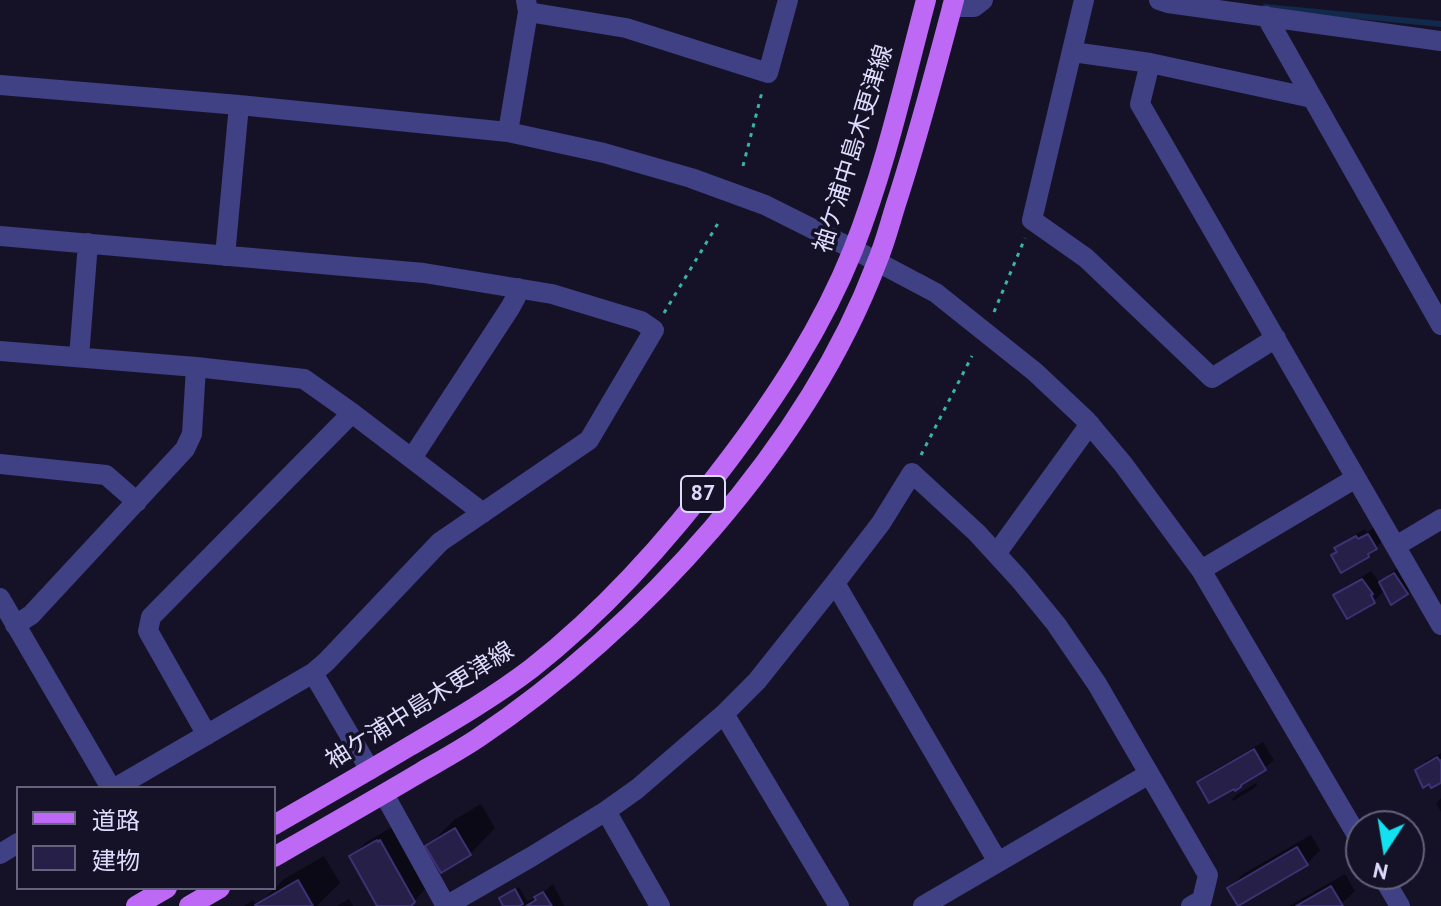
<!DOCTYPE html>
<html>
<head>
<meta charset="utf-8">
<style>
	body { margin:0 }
	#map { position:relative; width:1441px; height:906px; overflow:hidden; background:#151228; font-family:"PT Sans","Noto Sans JP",sans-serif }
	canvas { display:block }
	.legend { position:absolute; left:16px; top:786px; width:260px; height:104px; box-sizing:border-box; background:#151228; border:2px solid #65627d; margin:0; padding:10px 14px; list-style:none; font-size:24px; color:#dedbfd }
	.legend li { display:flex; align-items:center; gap:16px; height:40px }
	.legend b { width:40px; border:2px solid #65627d }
	.north { position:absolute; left:1345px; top:810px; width:80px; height:80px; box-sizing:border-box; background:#151228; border:2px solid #65627d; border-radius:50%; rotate:192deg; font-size:22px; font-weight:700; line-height:32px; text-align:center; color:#dedbfd }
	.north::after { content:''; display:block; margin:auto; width:28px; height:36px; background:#12e1f2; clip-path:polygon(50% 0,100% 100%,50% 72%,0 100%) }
</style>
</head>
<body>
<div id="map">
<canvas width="1441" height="906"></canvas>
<ul class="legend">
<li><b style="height:10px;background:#be69f6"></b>道路</li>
<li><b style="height:22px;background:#261f48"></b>建物</li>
</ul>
<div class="north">N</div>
</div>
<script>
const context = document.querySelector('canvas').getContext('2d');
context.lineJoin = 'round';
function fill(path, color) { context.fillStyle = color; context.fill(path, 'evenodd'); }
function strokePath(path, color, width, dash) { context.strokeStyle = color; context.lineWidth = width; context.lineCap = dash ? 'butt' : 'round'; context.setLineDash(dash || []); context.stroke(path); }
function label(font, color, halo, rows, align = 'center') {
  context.font = font + ' "PT Sans","Noto Sans JP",sans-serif'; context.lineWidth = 7; context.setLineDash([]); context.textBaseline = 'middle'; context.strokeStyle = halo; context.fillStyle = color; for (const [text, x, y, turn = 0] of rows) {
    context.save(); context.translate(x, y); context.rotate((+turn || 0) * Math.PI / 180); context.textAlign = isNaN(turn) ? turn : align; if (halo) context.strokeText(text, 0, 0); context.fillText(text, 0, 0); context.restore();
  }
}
const shadow = new Path2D(`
	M1377,526L1384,539L1368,556L1338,551L1337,549L1346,540L1365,529L1367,532Z
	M1403,565L1416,584L1407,593L1385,590L1374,601L1336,595L1345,587L1371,571L1380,583L1390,573Z
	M1263,742L1274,760L1265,768L1199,783L1208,774Z
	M1441,753V780L1418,770L1426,761Z
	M1256,783L1257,785L1253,789L1233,801L1232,799L1236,795Z
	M1441,798V812L1436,803Z
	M481,804L495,828L470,854L428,846L454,820Z
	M392,827L427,887L414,901L405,906H380L351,857L365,843Z
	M1311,835L1320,850L1307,864L1229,888L1243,874Z
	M324,856L340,883L317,906H257L284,879Z
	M1345,874L1355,891L1339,906H1289Z
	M553,884L564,906H505V895L519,887L527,901L537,897Z
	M349,899L353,906H337Z
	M253,900L257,906H244Z`);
const stream = new Path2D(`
	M1265,7L1441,24`);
const building = new Path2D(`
	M1368,534L1377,549L1368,554L1369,557L1341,573L1331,555L1337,552L1334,548L1356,536L1358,539Z
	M1394,573L1408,594L1391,605L1379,582Z
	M1362,579L1373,594L1371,595L1375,603L1347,619L1333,595Z
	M1254,749L1266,770L1241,785V787L1235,791L1234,789L1209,803L1197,782Z
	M1437,757L1440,761L1441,760V783L1431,788L1429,784L1423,788L1415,770Z
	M455,828L471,855L441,873L425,846Z
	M377,840L378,842L380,840L415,902L411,906H377L349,856Z
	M1297,847L1308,865L1238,906L1227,888Z
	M298,880L313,906H256L255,905Z
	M1331,886L1343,906H1296Z
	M515,889L523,904L519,906H503L499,898Z
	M543,892L552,906H526L536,900L534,897Z`);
const path = new Path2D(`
	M743,166L762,92
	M994,312L1025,238
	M664,313L720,220
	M921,455L972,356`);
const minor = new Path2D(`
	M1084,0L1032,220L1086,258L1212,378L1276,338
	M1159,0L1168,3L1441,41
	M952,7H974L983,0
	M528,12L626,28L768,73L788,0
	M1266,16L1441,325
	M1073,52L1150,63L1312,98
	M1150,63L1140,104L1441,625
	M0,85L239,105L508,132L604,153L691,178L765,205L853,249L936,293L1035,372L1086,420L1123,464L1201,570L1361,842
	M508,132L528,12L526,0
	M0,236L424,273L552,294L641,321L654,330L589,440L440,542L326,662L313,673L115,788
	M225,256L239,105
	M0,351L196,367L304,379L352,413L483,513
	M79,357L88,243
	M412,458L510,308L516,297L518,288
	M0,464L106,475L137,502
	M1396,546L1441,519
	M996,554L1090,424
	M1201,570L1356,478
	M835,583L998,862
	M0,598L111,788
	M15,625L31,615L185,449L192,434L196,367
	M313,673L370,770
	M724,714L839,906
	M207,735L148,631L151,617L352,413
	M384,794L446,906L531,857L606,811L637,789L724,714L757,681L835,583L881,523L912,473L977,533L1020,580L1056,624L1097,684L1208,875L1202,900L1191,906
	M606,811L660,906
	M0,854L18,843
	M1381,874L1400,906
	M923,906L1149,774`);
const major = new Path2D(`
	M274,825C319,799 365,773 410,746C451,722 494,697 532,668C607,609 670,538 727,462C777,396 822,327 853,250C885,169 904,83 926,0
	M274,857C323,829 372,801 421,772C440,761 460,750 478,738C641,629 807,447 877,262C885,243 890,223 896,204C918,137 936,68 954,0
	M136,906L167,888
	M189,906L220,888`);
const shields = [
	[703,494,44]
];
const shieldNames = [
	["87",703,494]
];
const streetNames = [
	["袖ケ浦中島木更津線",854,149,-73],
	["袖ケ浦中島木更津線",420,706,-32]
];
fill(shadow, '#0007');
strokePath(stream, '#12294c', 6);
fill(building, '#261f48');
strokePath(building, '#3d3273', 2);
strokePath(path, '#38b4aa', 3, [4, 6]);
strokePath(minor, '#404084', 20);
strokePath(major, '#be69f6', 20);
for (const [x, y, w] of shields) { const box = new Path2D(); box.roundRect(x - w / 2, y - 18, w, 36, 6); context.fillStyle = '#151228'; context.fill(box); strokePath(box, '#dedbfd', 2); }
label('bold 22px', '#dedbfd', null, shieldNames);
label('24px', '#dedbfd', '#151228', streetNames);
</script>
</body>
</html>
